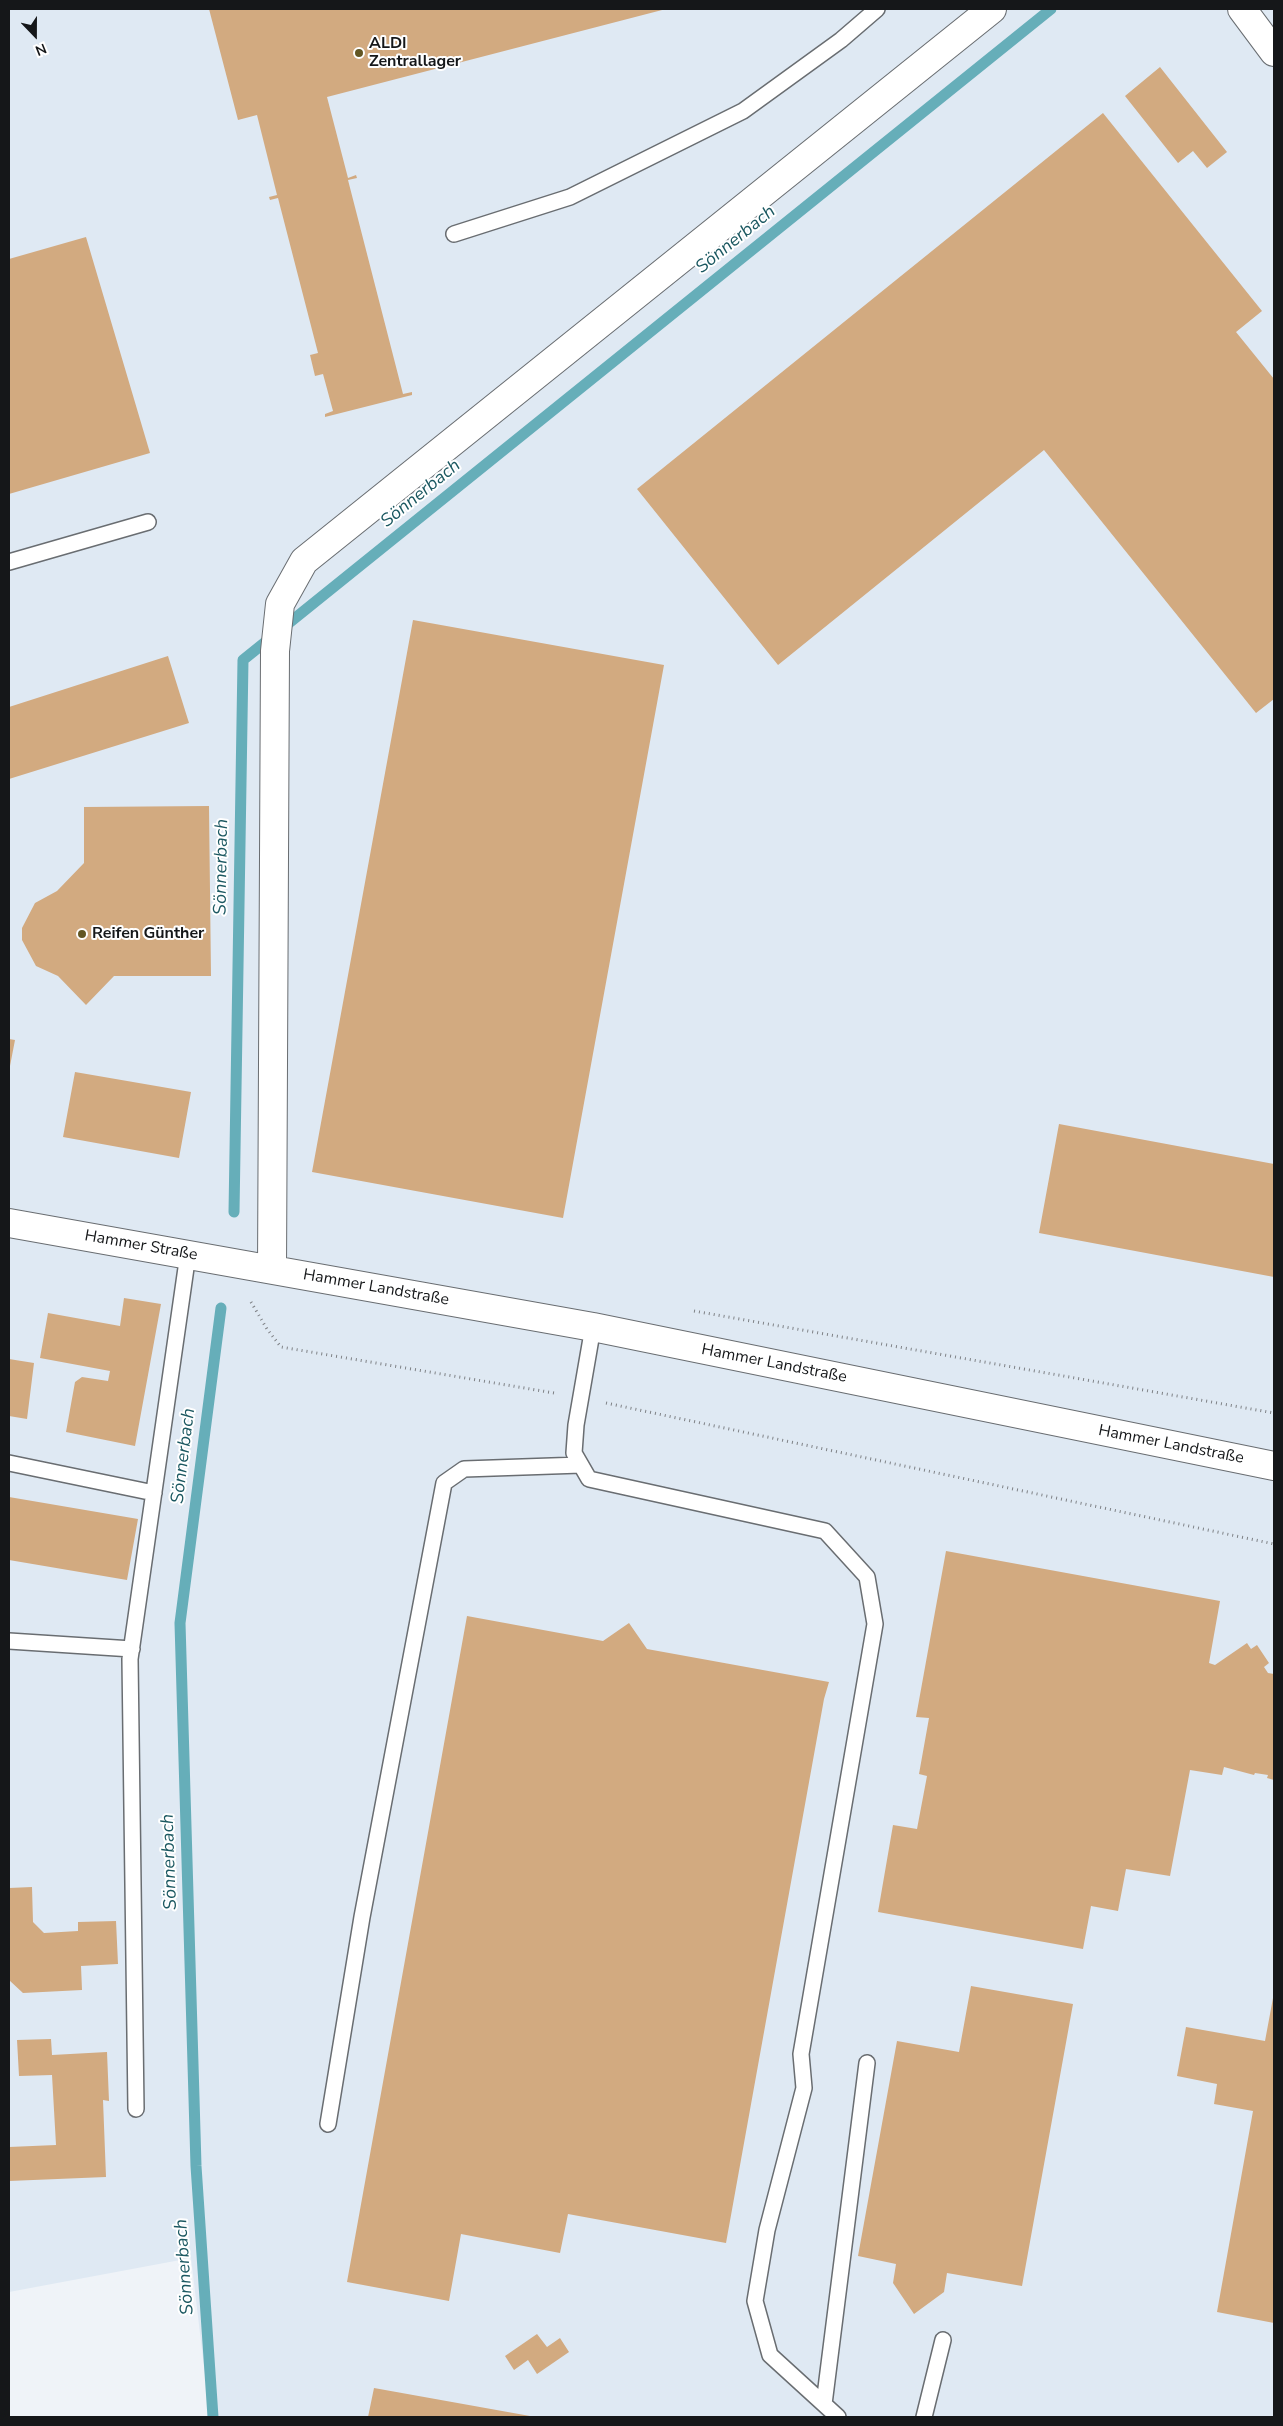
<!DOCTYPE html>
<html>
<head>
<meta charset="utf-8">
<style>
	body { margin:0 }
	#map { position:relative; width:1283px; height:2426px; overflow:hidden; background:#eff3f8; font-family:"Nunito Sans",sans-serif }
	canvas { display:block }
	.frame { position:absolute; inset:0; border:10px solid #151719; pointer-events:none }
	.north { position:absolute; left:10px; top:10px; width:50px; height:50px; -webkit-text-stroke:4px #fff; paint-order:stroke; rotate:158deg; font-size:14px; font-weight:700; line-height:20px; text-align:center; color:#151719 }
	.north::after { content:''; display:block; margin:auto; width:18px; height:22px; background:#151719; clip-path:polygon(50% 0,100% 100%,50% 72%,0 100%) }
</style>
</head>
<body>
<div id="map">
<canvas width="1283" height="2426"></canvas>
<div class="frame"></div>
<div class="north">N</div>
</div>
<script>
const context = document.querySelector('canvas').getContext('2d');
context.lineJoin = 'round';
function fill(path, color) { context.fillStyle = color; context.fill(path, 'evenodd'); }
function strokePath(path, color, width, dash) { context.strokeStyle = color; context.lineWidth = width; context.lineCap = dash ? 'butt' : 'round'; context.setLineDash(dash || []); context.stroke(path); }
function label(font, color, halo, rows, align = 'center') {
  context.font = font + ' "Nunito Sans",sans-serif'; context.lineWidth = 4; context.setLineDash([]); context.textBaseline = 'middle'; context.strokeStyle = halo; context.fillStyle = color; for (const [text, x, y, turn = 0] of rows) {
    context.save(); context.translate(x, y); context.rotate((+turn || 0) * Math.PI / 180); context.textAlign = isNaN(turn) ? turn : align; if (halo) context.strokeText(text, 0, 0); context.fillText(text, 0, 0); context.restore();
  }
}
const built = new Path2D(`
	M9,9H1274V2417H210L191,2258L9,2292Z`);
const stream = new Path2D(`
	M234,1212L243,660L1051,9
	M213,2417L196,2166L180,1623L221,1308`);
const building = new Path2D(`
	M209,9H666L327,97L348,178L356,175L357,178L348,180L403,394L412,392V395L325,417V414L333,411L323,374L315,376L310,355L318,353L278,198L270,200L269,197L277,195L257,115L238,120Z
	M1160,67L1227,152L1207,168L1193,151L1178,163L1125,96Z
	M1103,113L1262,311L1236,332L1274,379V699L1256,713L1044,450L778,665L637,489Z
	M86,237L150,453L9,494V259Z
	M413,620L664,665L563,1218L312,1172Z
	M168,656L189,723L9,779V707Z
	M209,806L211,976H114L86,1005L58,976L36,966L22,940V928L35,903L57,891L84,863V807Z
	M9,1039L15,1040L10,1066H9Z
	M75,1072L191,1092L179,1158L63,1137Z
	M1059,1124L1274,1164V1277L1039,1233Z
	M124,1298L161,1304L135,1446L66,1432L75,1382L82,1377L108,1381L110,1371L40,1358L48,1313L120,1326Z
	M9,1359L34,1363L27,1419L9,1416Z
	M9,1497L138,1519L127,1580L9,1560Z
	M946,1551L1220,1601L1209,1663L1215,1665L1247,1643L1251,1649L1257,1645L1269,1663L1264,1667L1268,1673L1274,1674V1780L1267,1778L1268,1775L1255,1773L1254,1775L1224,1767L1222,1775L1190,1770L1170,1876L1126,1869L1118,1911L1091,1906L1083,1949L878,1912L893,1825L917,1829L927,1776L919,1774L929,1718L916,1717Z
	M467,1616L603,1641L629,1623L647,1649L829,1682L824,1699L726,2243L568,2214L560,2253L461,2234L449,2301L347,2282Z
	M32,1887L33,1922L44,1933L78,1931V1922L116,1921L118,1964L81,1966L82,1990L23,1993L9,1980V1888Z
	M971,1986L1073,2004L1022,2286L947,2273L944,2292L914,2314L893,2283L896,2264L858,2256L897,2041L959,2052Z
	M1273,1998H1274V2323L1217,2312L1253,2111L1214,2104L1217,2084L1177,2076L1186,2027L1265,2041Z
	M51,2039L52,2055L107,2052L109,2101L103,2100L106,2177L9,2181V2147L56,2145L52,2075L19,2076L17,2040Z
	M537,2334L547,2347L560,2338L569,2352L537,2374L528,2360L514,2370L505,2356Z
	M374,2388L530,2416V2417H368Z`);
const path = new Path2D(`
	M251,1302L267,1329L281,1347L554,1393
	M694,1311L1274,1413
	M606,1403L1274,1544`);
const lane = new Path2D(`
	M454,234L570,197L743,111L841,40L877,9
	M9,562L148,522
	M593,1327L576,1425L574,1453L589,1479L825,1531L867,1577L875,1624L801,2054L804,2088L767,2230L755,2301L770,2355L838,2417
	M9,1463L154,1493
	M9,1641L132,1649
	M136,2109L130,1659L188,1254
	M328,2124L362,1917L444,1483L464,1469L581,1465
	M824,2404L867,2063
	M924,2417L943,2340`);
const street = new Path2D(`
	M1242,9L1274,52
	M9,1223L593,1327L1274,1466
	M272,1269L275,651L280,604L304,561L992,9`);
const markers = [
	[359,53,5,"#625623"],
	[82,934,5,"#625623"]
];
const poiNames = [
	["ALDI",369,44],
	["Zentrallager",369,62],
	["Reifen Günther",92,934]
];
const streetNames = [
	["Hammer Straße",141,1246,10],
	["Hammer Landstraße",376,1288,10],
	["Hammer Landstraße",774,1364,11],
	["Hammer Landstraße",1171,1445,11]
];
const waterNames = [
	["Sönnerbach",736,240,-39],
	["Sönnerbach",421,494,-39],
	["Sönnerbach",222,867,-89],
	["Sönnerbach",184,1456,-83],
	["Sönnerbach",170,1862,-92],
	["Sönnerbach",185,2267,-94]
];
fill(built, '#dfe9f3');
strokePath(stream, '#66aeb9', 11);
fill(building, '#d2aa80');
strokePath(lane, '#696d71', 18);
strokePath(street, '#696d71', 30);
strokePath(path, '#7e8185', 3, [1, 4]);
strokePath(lane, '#fff', 15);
strokePath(street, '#fff', 28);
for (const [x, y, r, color] of markers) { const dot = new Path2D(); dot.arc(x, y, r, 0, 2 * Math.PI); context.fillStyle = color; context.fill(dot); strokePath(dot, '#fff', 2); }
label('bold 16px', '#151719', '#fff', poiNames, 'left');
label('16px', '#151719', '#fff', streetNames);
label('italic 18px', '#1b5861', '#fff', waterNames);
</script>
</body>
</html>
